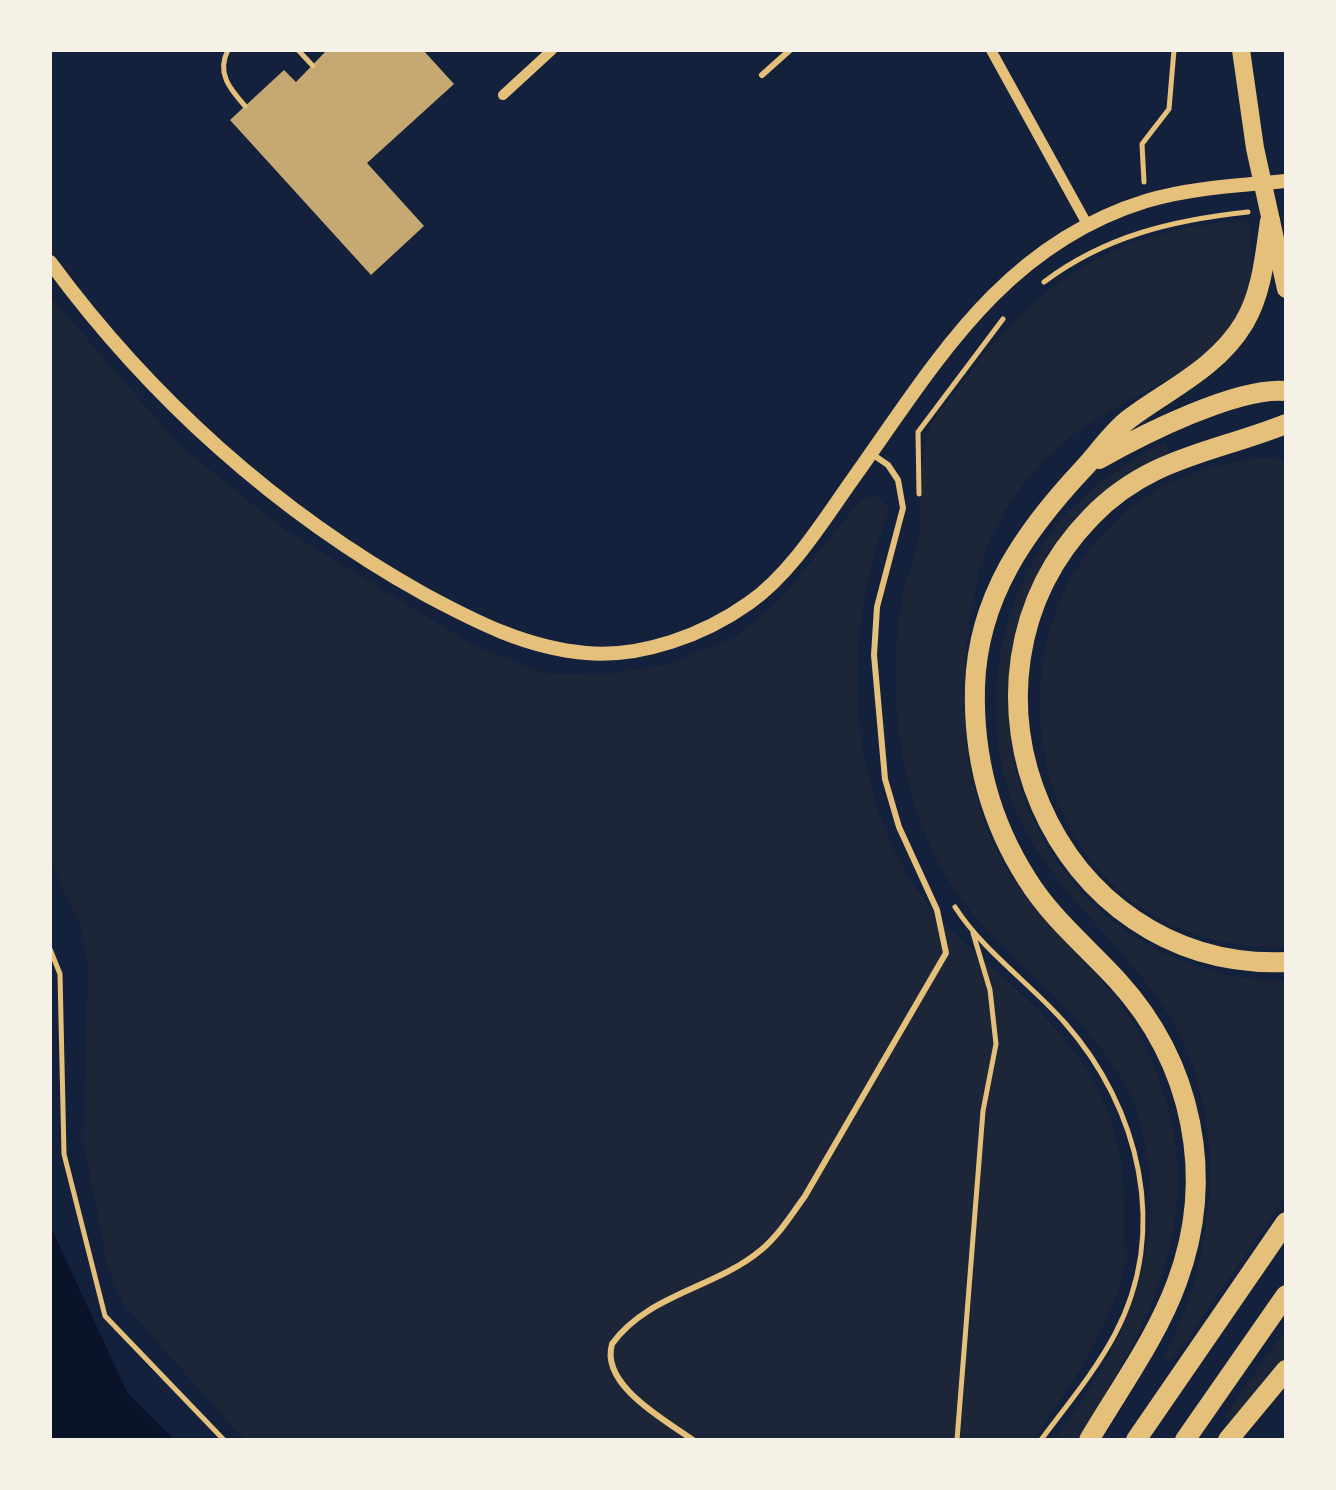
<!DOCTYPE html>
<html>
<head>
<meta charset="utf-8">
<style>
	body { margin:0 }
	#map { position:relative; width:1336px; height:1490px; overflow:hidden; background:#14213d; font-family:Bitter,serif }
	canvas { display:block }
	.frame { position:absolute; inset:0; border:52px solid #f6f1e7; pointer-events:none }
</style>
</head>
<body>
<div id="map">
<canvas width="1336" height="1490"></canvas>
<div class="frame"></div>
</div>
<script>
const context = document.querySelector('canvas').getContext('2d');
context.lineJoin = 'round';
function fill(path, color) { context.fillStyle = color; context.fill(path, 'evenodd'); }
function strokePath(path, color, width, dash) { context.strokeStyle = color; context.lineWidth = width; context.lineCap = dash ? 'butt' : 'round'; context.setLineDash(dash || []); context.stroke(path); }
const green = new Path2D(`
	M1249,221C1266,360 1180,364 1087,425C1034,460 989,519 977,581C959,671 955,754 992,840C1018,902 1071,944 1113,994C1137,1023 1153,1059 1164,1095C1206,1229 1146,1329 1077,1440H1055C1126,1341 1170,1254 1142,1128C1117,1022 989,960 939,864C896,781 887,689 902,597C905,580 913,563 917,546C924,514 918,456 928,433C936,413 955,394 967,377C1040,277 1125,226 1249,221Z
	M50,296L176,442L282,528L475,646L544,673L600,675L667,665L737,636L780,600L860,501L875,495L890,509C842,627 845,780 916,888C950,940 1014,980 1055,1028C1110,1092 1127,1146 1124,1229C1124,1246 1127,1267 1121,1282C1101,1341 1069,1390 1033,1440H252L237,1432L124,1304L108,1269L83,1141L88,968L81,928L50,861Z
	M1164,442L1171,452C1142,466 1112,483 1088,505C1044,546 1017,606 1010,665C989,834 1115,979 1286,981V1196L1171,1362L1164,1356C1221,1248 1232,1102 1157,997C1113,936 1052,887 1019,818C974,722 996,592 1067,513C1094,484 1129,461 1164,442Z
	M1274,457L1286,462V947C968,954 952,476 1274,457Z
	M1286,1329V1357L1233,1422L1224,1417Z`);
const water = new Path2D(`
	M50,1225L127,1392L175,1440H50Z`);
const building = new Path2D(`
	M327,50H423L454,84L367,163L424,226L371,275L230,120L284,70L296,82Z`);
const path = new Path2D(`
	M228,50C216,73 230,89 245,106
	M298,50L313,66
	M1144,182L1142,144L1169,109L1174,50
	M1044,282C1105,236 1173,220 1248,212
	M919,494L918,432L1003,319
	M955,907C984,952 1030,983 1065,1023C1139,1107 1170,1230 1115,1334C1095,1372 1066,1406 1041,1440
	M50,949L60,974L64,1154L105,1316L224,1440
	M957,1440L983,1111L996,1044L990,990L973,933`);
const service = new Path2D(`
	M762,75L790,50
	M693,1440C665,1420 600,1385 612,1344C648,1294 716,1288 761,1250C779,1235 792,1214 805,1196L946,953L937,910L899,827L885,779L874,655L877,607L903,508L898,480L888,465L872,454`);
const minor = new Path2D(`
	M991,50L1087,224
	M503,95L552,50`);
const tertiary = new Path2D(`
	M50,262C150,398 277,512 424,594C476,622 527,648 586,653C641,658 704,635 749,603C792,573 825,518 855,476C936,362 1003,245 1146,201C1188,188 1242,185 1286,181`);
const primary = new Path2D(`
	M1241,50L1255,148L1286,289`);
const trunk = new Path2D(`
	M1286,424C1213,453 1149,457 1091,517C930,683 1053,972 1286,962
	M1099,459C1142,435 1238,386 1286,391
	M1089,1440C1119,1389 1157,1337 1177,1282C1216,1177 1193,1063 1117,980C1087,947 1051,918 1027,879C990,821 973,755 975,686C978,597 1025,531 1083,469C1098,453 1112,432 1129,419C1169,389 1217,368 1244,323C1262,293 1265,255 1270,221
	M1136,1440L1286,1222
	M1185,1440L1286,1295
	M1228,1440L1286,1370`);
fill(green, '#1d2539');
fill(water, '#0b132b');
fill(building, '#c6a872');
strokePath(path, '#e5c07b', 5);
strokePath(service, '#e5c07b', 6);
strokePath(minor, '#e5c07b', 10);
strokePath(tertiary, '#e5c07b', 14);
strokePath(primary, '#e5c07b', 18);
strokePath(trunk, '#e5c07b', 20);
</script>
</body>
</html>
